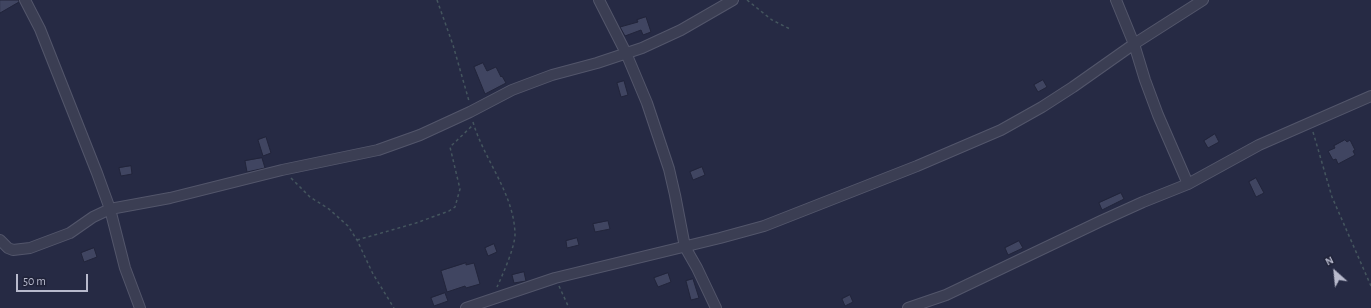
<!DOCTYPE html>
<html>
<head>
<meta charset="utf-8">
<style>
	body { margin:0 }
	#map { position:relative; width:1371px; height:308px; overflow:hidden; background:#262a44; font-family:"Alegreya Sans",sans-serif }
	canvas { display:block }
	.north { position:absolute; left:1315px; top:252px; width:40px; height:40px; -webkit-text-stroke:3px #202339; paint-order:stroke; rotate:333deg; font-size:11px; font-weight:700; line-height:16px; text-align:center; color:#b8bacd }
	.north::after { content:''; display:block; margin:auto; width:14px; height:18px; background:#b8bacd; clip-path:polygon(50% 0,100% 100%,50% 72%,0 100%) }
	.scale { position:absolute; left:16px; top:274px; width:72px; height:18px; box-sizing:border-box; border:2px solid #b8bacd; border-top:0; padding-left:5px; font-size:12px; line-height:14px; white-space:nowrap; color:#b8bacd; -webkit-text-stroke:3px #202339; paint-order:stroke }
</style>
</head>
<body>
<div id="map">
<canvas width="1371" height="308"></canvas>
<div class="north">N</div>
<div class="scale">50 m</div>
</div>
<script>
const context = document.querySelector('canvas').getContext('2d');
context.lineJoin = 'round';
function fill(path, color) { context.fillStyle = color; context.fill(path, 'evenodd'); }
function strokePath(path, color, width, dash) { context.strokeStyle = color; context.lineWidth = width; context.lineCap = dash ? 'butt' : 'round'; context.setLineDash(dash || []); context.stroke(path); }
const building = new Path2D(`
	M0,0H19V2L0,13Z
	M646,17L651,32L643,35L641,30L625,36L620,27L638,22L637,20Z
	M483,63L487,71L496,67L501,77L502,76L506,83L485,94L474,67Z
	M1043,80L1047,87L1038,92L1034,85Z
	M624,81L628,95L621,97L617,83Z
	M1215,134L1219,142L1208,148L1204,141Z
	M266,137L271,153L263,156L258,140Z
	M1345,140L1347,142L1350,140L1355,150L1353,151L1355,155L1338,164L1336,159L1333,160L1328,151L1335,148L1334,146Z
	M262,158L265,168L247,172L245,161Z
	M131,166L132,174L121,176L119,168Z
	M702,167L705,175L693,180L690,172Z
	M1256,178L1264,193L1256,197L1249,182Z
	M1121,193L1124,199L1102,210L1099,203Z
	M608,221L610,229L595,232L593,224Z
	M577,238L579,245L567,248L566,241Z
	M1019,241L1023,248L1008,255L1005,248Z
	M494,244L497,252L488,256L485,248Z
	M94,248L97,257L84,262L81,253Z
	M466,263V265L474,263L480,284L466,288L465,286L447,292L441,271Z
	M524,272L526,281L514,283L512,275Z
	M668,273L671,282L658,287L654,278Z
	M693,279L699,298L691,300L686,281Z
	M445,293L448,301L434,306L431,298Z
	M850,295L853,302L845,306L842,299Z`);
const path = new Path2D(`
	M437,0L453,45L469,101
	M747,0L772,20L790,29
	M473,122C484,160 514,193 515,234C515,247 503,274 497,287
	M1313,132L1332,197L1371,286
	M291,178L310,197L329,209L348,226L357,240L373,274L394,308
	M357,240L416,223L449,211L455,207L460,189L450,147L473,125
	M559,286L569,308`);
const minor = new Path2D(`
	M25,0L40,29L97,173L110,209L125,268L140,308
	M599,0L626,53L647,103L669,169L675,195L685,247L697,268L716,308
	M1116,0L1134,44L1145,80L1158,115L1188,184
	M0,240L8,248L13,250L30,248L70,233L93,217L110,209L170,198L282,170L378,150L420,135L470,112L512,90L552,75L597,63L642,48L681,30L733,0
	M466,308L555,278L720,238L764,226L917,166L1001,130L1042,107L1073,87L1134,44L1203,0
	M908,308L946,295L1101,221L1143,202L1188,184L1259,145L1371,96`);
fill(building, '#404561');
strokePath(building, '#22253b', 1);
strokePath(minor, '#53566b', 12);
strokePath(path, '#44555e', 1.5, [3, 3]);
strokePath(minor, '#3b3e53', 10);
</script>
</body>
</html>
